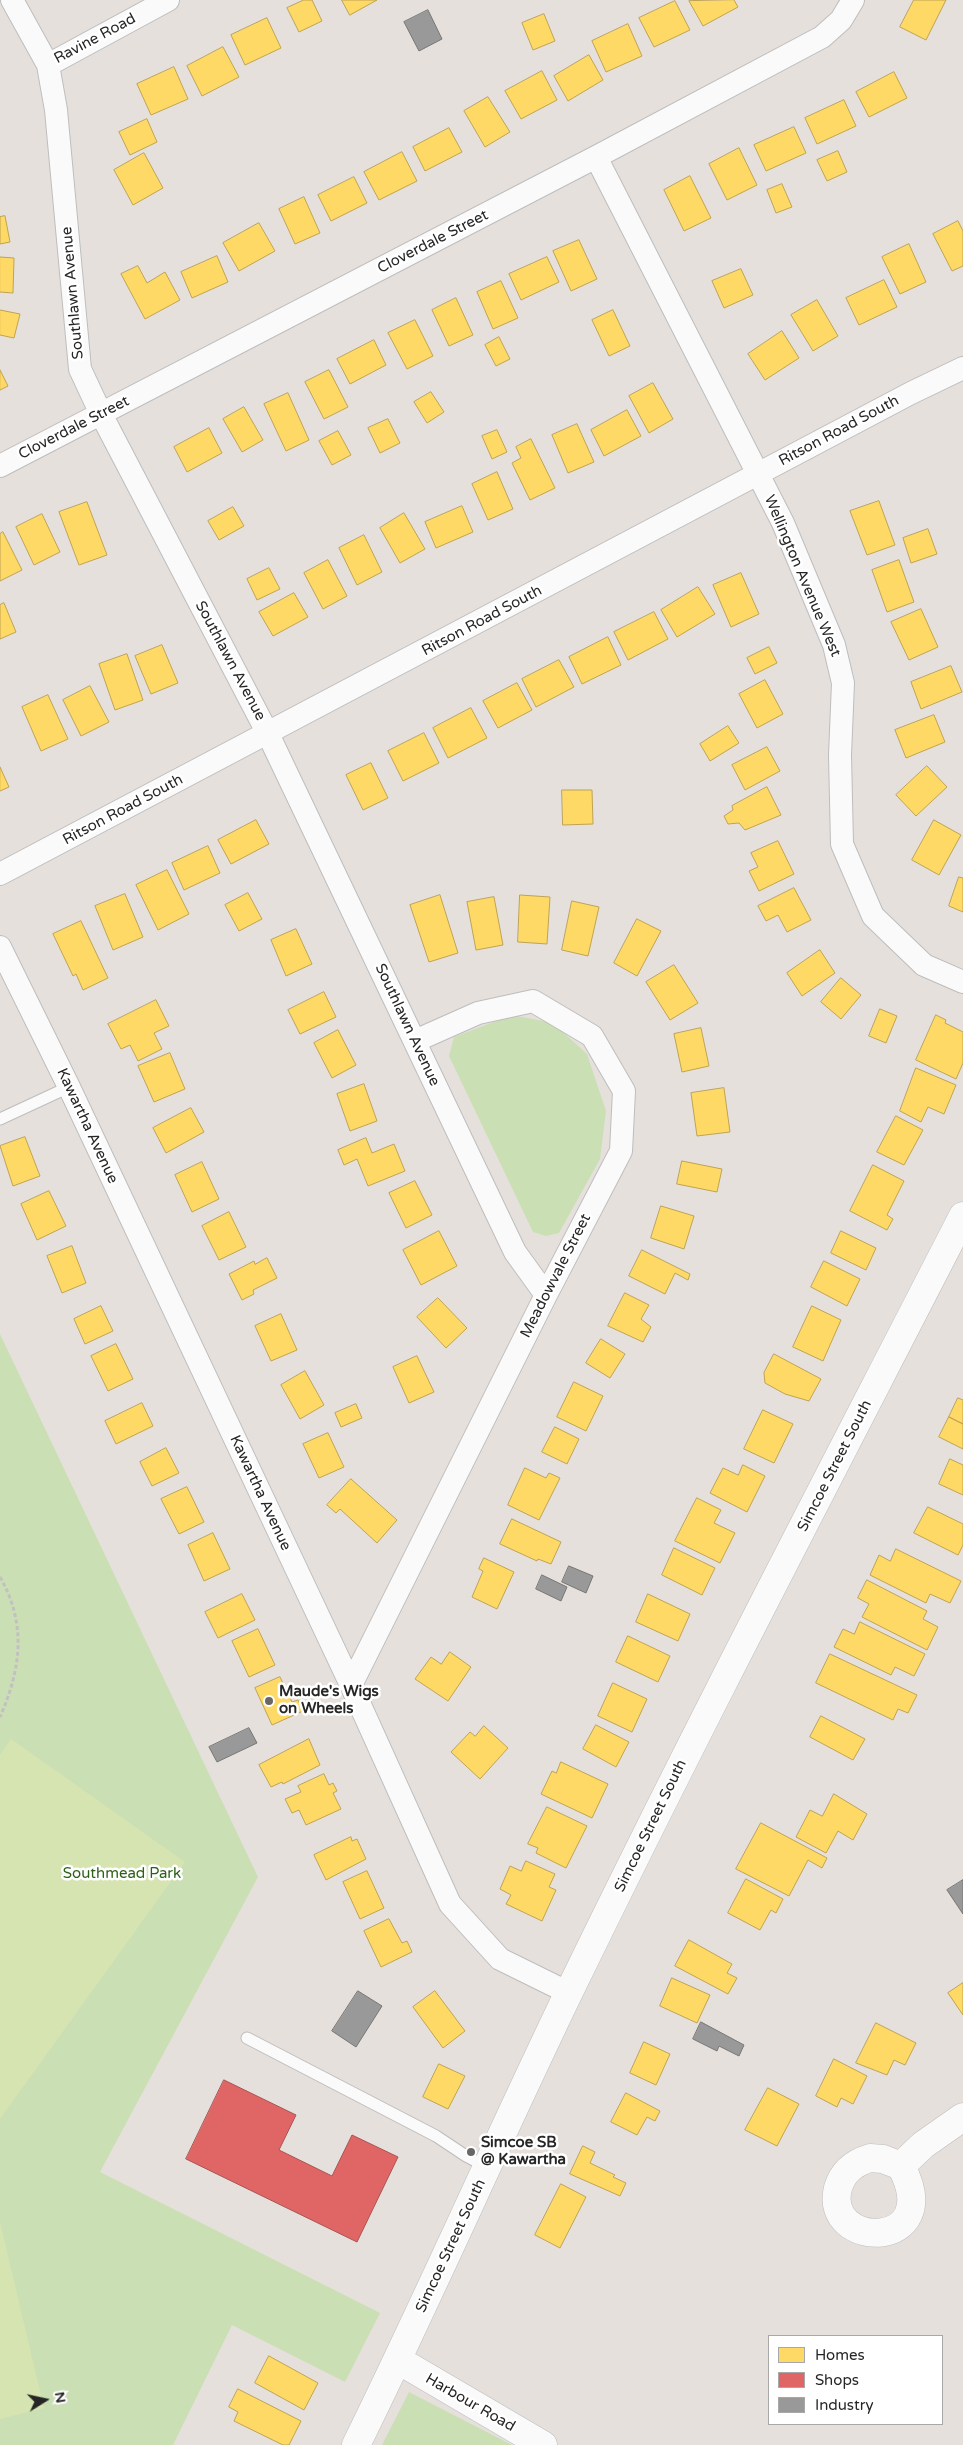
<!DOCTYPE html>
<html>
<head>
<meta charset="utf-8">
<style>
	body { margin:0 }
	#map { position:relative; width:963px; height:2445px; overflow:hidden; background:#e5e0dc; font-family:"Varela Round",sans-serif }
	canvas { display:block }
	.legend { position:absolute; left:768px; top:2335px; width:175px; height:90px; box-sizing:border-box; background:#fff; border:1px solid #a8a8a8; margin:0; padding:6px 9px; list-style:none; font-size:15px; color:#262626 }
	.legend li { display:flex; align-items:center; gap:10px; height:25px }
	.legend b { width:25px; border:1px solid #a8a8a8 }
	.north { position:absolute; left:20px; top:2375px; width:50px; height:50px; -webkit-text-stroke:4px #fff; paint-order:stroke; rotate:80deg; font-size:14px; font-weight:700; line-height:20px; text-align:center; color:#262626 }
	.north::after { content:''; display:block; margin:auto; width:18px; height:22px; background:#262626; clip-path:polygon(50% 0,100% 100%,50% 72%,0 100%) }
</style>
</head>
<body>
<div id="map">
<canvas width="963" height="2445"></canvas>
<ul class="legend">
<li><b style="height:14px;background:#ffd966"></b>Homes</li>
<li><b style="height:14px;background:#e06666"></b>Shops</li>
<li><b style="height:14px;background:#999"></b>Industry</li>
</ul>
<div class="north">N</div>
</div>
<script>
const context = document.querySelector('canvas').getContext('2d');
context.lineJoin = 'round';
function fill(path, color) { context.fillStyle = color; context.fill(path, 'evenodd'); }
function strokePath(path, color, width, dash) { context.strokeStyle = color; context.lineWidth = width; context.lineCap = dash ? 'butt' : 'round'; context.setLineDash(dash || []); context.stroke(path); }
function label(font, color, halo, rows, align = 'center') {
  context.font = font + ' "Varela Round",sans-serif'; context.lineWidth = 5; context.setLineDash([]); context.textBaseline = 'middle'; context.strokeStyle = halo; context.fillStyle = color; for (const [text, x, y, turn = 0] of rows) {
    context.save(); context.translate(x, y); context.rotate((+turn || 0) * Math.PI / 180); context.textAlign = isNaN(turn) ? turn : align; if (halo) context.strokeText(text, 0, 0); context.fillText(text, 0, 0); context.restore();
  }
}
const green = new Path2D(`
	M512,1015L553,1023L587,1054L606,1111L600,1159L559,1233L546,1236L533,1232L449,1056L454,1037Z
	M0,1334L258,1877L100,2172L380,2313L345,2382L232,2325L173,2445H0Z
	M409,2392L512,2445H382Z`);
const pitch = new Path2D(`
	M11,1739L185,1862L0,2119V1755Z
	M0,2222L44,2408L0,2419Z`);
const homes = new Path2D(`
	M304,0H312L322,21L299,32L287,8Z
	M342,0H377L350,15Z
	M734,0L738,7L703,26L689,1Z
	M914,0H946L926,40L900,27Z
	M675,1L690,30L654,47L639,18Z
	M544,14L555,41L533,50L522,23Z
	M267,18L281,48L245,65L231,35Z
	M628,24L642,56L606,72L592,41Z
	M223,47L239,77L202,96L187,66Z
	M589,55L603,80L568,101L554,76Z
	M174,67L188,99L151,115L137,84Z
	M542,71L557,100L521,119L505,91Z
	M894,72L907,98L869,117L856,92Z
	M488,97L510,132L485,147L464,111Z
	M844,100L856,126L817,144L805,118Z
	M147,119L157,142L130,155L119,132Z
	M794,127L806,153L766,171L754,145Z
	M449,128L462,152L425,171L413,147Z
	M739,148L757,185L727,200L709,164Z
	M838,151L847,172L827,181L817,160Z
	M402,152L417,181L379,200L364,172Z
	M144,153L163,188L133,205L114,170Z
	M690,176L711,218L684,231L664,190Z
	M354,177L367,203L331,221L318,195Z
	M782,184L792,207L776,213L767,190Z
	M304,197L320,233L295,244L279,209Z
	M5,216L10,242L0,244V217Z
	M958,221L963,231V266L952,271L933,234Z
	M259,223L275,251L239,271L223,243Z
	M579,240L597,279L571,291L553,251Z
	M909,244L926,282L900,294L882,257Z
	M217,256L228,282L192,298L181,272Z
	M0,257L14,258L13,293L0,292Z
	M547,257L559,282L521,300L509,274Z
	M138,266L147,283L165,272L180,300L145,319L121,274Z
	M741,269L753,295L724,308L712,281Z
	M884,280L897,307L859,325L846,298Z
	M501,281L518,318L493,329L477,292Z
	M456,298L473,335L449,346L432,310Z
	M817,300L838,336L813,351L791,315Z
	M0,310L20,314L14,338L0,335Z
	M613,310L630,346L609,356L592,320Z
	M415,320L433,356L407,369L388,333Z
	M782,331L799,358L765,380L748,354Z
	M499,337L510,359L496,366L485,345Z
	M374,340L386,365L350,384L337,359Z
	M0,370L8,386L0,390Z
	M329,370L348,407L324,419L305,382Z
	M653,383L673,419L649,433L629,396Z
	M431,392L444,412L427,423L414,402Z
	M288,393L309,440L286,451L264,404Z
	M244,407L263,440L242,452L223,419Z
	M627,410L641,436L604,456L591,430Z
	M388,419L400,443L380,453L368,428Z
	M577,424L594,462L568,473L552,435Z
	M209,428L222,453L187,472L174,447Z
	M497,430L507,452L492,459L482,436Z
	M338,431L351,455L332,465L319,441Z
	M531,439L555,488L530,500L512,463L521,458L516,447Z
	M497,472L513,509L488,520L472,484Z
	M879,501L895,545L867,555L850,511Z
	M87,502L107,555L79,565L59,512Z
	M462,506L473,532L436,548L425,522Z
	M233,507L244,526L219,540L208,521Z
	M404,513L425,549L400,563L380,528Z
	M42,514L60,552L34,565L16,527Z
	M928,529L937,554L911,563L903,538Z
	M3,532L22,570L0,581V534Z
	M364,535L382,572L357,585L339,548Z
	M328,560L347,596L323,609L304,573Z
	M899,560L914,602L887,612L872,570Z
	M269,568L280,589L257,600L247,579Z
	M741,573L759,614L731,627L713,585Z
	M698,587L715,614L677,637L661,610Z
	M294,593L308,617L273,636L259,612Z
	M4,603L16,632L0,639V605Z
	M921,609L938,647L909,660L891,622Z
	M654,612L668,639L628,660L614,632Z
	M608,637L621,665L582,684L569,657Z
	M162,645L178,683L151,694L135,656Z
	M769,647L777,663L755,674L747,658Z
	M127,654L143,700L115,710L99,664Z
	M559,660L574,687L536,707L522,679Z
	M951,666L962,692L921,709L911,682Z
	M765,680L783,714L757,728L739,694Z
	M517,683L532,710L498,728L483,701Z
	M90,686L109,722L81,736L63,700Z
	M48,695L68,739L41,751L22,707Z
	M471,708L487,738L448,758L433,728Z
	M934,715L945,742L906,758L895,730Z
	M728,726L739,743L710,761L700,744Z
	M424,733L439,763L403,781L388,751Z
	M767,747L780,771L745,790L732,765Z
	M371,763L388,798L363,810L346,775Z
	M927,766L947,787L916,816L896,795Z
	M0,767L9,787L0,791Z
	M767,787L781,815L745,830L739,823L728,824L724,816L733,810L732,806Z
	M562,790H592L593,824L563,825Z
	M256,820L269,844L231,864L218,840Z
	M934,820L961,835L939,875L912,860Z
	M778,841L794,874L759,891L749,871L758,867L751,853Z
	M208,846L220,873L184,890L172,863Z
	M167,870L189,914L158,930L136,885Z
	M959,877L963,878V912L949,906Z
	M794,888L811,920L787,932L778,915L766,921L758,906Z
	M248,893L262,919L239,931L225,905Z
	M125,894L143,937L113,950L95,906Z
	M440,895L458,953L429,962L410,905Z
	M520,895L550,897L547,944L518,942Z
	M494,897L503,945L476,950L467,902Z
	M572,901L599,907L588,956L562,950Z
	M637,919L661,931L637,976L614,963Z
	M81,921L108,978L83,990L76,974L73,976L53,934Z
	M296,929L312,964L286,976L271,940Z
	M820,950L835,973L802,996L787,973Z
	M674,965L698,1003L670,1020L646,982Z
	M841,978L861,995L841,1019L821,1002Z
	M324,992L336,1017L300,1034L288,1010Z
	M156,1000L169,1026L154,1033L162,1049L138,1061L130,1045L121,1049L108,1024Z
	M880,1009L897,1016L886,1043L869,1036Z
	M936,1015L946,1020L945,1023L963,1032V1063L956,1079L916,1060Z
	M701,1028L709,1066L682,1072L674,1034Z
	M338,1030L356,1065L332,1078L314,1043Z
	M170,1053L185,1089L154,1102L138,1066Z
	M916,1068L956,1085L944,1114L928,1107L921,1122L900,1111Z
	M364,1084L377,1121L350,1131L337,1094Z
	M724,1088L730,1132L697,1136L691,1093Z
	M191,1108L204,1132L166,1153L153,1128Z
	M896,1116L923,1130L904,1165L877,1152Z
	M25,1137L40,1176L13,1186L0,1146Z
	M366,1138L372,1153L394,1144L405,1171L368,1186L357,1159L344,1165L338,1150Z
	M682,1161L722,1169L717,1192L677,1184Z
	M202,1162L219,1199L192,1212L175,1175Z
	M873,1165L904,1181L887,1215L893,1219L887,1230L850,1211Z
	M415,1181L432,1215L406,1228L389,1193Z
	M49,1191L66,1226L37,1240L21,1204Z
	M661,1206L694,1216L684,1249L651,1238Z
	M229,1212L246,1247L219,1260L202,1226Z
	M439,1231L457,1266L421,1285L403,1250Z
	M841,1231L876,1248L866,1270L831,1253Z
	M72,1246L86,1283L62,1293L47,1256Z
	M642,1250L690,1274L688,1280L675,1273L665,1294L629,1276Z
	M267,1258L277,1278L253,1290L254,1294L242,1300L229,1274L254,1261L255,1264Z
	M824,1261L860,1279L847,1306L811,1287Z
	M625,1293L649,1305L641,1319L651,1327L643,1342L608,1326Z
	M438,1298L467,1328L446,1348L417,1317Z
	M101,1306L113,1331L85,1344L74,1319Z
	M812,1306L841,1320L823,1361L793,1347Z
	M281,1314L297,1350L271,1361L255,1326Z
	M601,1339L625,1354L610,1378L586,1363Z
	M116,1344L133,1379L108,1391L91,1356Z
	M774,1354L821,1379L809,1401L785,1394L765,1383L764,1373Z
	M417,1356L434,1392L409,1403L393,1367Z
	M305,1371L324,1405L300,1419L281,1385Z
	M574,1382L603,1396L586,1431L557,1417Z
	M958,1398L963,1400V1424L949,1417Z
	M142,1403L153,1426L116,1444L105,1421Z
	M356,1404L362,1418L341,1427L335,1413Z
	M763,1410L793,1424L774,1463L744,1449Z
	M949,1417L963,1424V1449L939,1437Z
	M555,1427L579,1439L567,1464L542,1452Z
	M328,1433L344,1467L319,1478L303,1444Z
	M166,1448L179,1473L152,1486L140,1462Z
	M950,1459L963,1465V1495L939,1484Z
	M743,1465L765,1476L747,1512L710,1493L723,1468L738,1475Z
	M525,1468L546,1478L549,1473L560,1478L539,1520L508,1505Z
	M351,1479L397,1520L377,1543L340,1509L336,1513L327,1505Z
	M187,1487L204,1522L179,1534L161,1499Z
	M697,1498L721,1510L714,1523L735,1533L720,1563L675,1541Z
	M928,1507L963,1524V1545L958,1555L914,1533Z
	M512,1519L561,1542L551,1564L538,1559L537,1561L500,1544Z
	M213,1533L230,1569L204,1581L188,1545Z
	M674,1548L715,1568L702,1595L662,1575Z
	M896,1549L961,1581L950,1603L930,1594L926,1603L870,1575L879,1555L890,1561Z
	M484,1558L514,1572L497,1609L472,1597L483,1571L479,1569Z
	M867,1580L927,1611L923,1619L938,1627L927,1650L862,1617L869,1604L858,1598Z
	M242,1594L255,1620L218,1638L205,1612Z
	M648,1594L690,1614L678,1641L636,1622Z
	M860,1622L925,1654L914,1676L895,1667L891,1675L834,1647L843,1629L854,1634Z
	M258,1629L275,1665L249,1677L232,1641Z
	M628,1636L670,1656L658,1682L616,1662Z
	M450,1652L471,1667L448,1701L415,1679L431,1657L441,1664Z
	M830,1654L917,1695L908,1713L898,1709L893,1720L816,1683Z
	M280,1677L292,1702L298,1700L303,1711L272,1725L255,1688Z
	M613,1683L647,1699L632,1732L598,1716Z
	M821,1716L865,1739L853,1760L810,1737Z
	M596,1725L629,1742L616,1767L583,1749Z
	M484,1726L508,1748L480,1779L451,1752L470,1732L475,1736Z
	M309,1739L320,1765L283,1784L282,1782L271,1787L259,1765Z
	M561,1762L608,1784L592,1818L541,1794L552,1771L556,1773Z
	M324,1774L329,1785L333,1783L337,1791L333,1793L341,1809L306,1825L299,1810L292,1813L285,1799L301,1792L298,1786Z
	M834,1794L867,1814L853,1840L838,1831L826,1853L796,1837L810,1810L822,1816Z
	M547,1807L587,1826L566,1868L536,1853L538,1848L528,1844Z
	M761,1823L827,1858L822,1868L808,1860L789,1896L736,1869Z
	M351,1837L352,1841L357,1839L366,1859L326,1880L314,1855Z
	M526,1861L555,1874L549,1887L556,1890L542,1921L506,1904L511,1895L500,1889L510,1866L521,1871Z
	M367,1871L384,1908L360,1919L343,1882Z
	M746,1879L783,1899L776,1913L771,1910L760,1930L728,1913Z
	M389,1919L402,1943L407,1941L412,1952L381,1967L364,1931Z
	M689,1940L732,1964L727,1973L737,1978L728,1994L675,1966Z
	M672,1978L710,1995L697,2023L660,2006Z
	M963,1983V2015L948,1993Z
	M435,1991L465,2031L443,2048L413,2007Z
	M876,2023L916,2043L905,2065L894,2060L887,2075L856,2063Z
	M644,2042L670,2054L656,2085L630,2073Z
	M834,2059L867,2076L853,2104L841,2098L837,2107L816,2096Z
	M439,2064L465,2076L448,2109L423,2097Z
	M768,2088L799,2104L777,2146L745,2130Z
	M626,2093L660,2111L655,2121L647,2117L637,2135L611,2122Z
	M583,2146L595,2152L590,2163L615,2175L613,2177L626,2183L620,2196L570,2174Z
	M561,2184L586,2197L560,2248L535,2235Z
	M269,2356L318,2383L304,2410L255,2383Z
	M238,2389L301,2421L289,2445H283L234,2421L238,2412L229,2407Z`);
const shops = new Path2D(`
	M224,2080L296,2115L279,2150L332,2176L352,2135L398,2157L357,2242L186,2159Z`);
const industry = new Path2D(`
	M428,10L442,39L419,51L404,22Z
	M569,1566L593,1576L586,1593L562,1582Z
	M542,1575L567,1587L561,1601L536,1589Z
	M249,1728L257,1743L217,1762L209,1747Z
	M963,1880V1914L947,1890Z
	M358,1991L382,2006L356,2047L332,2031Z
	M701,2022L744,2045L739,2056L719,2046L717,2051L693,2039Z`);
const path = new Path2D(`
	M0,1577C27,1624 21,1669 0,1717`);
const service = new Path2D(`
	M0,1119L69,1087
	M247,2038L436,2136L466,2156L487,2167`);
const minor = new Path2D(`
	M12,0L48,65L56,110L80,369L101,414L268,734L515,1252L546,1295
	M48,65L168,0
	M596,157L783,523L834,645L843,683L840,755L842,844L873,916L924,965L963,982
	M0,466L596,157L822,37L841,20L853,0
	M0,874L911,393L963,368
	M0,947L69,1087L351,1685L450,1904L500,1959L569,1993
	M351,1685L546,1295L621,1151L624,1091L592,1036L533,1001L478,1013L415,1041`);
const tertiary = new Path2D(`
	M870,2158L883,2159L901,2166C947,2252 822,2250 838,2188C843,2171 854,2163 870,2158Z
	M901,2166L923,2145L963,2117
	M398,2360L543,2445
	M356,2445C430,2295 497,2141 570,1990C696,1730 831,1473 963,1216`);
const markers = [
	[269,1701,5,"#696766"],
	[471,2152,5,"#696766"]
];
const streetNames = [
	["Ravine Road",95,39,-28],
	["Cloverdale Street",433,242,-27],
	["Southlawn Avenue",73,293,-95],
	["Cloverdale Street",74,428,-27],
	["Ritson Road South",839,431,-28],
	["Wellington Avenue West",802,576,67],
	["Ritson Road South",482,621,-28],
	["Southlawn Avenue",230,661,62],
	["Ritson Road South",123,810,-28],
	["Southlawn Avenue",407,1025,65],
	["Kawartha Avenue",87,1126,65],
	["Meadowvale Street",556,1276,-63],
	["Simcoe Street South",835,1466,-63],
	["Kawartha Avenue",260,1493,65],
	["Simcoe Street South",651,1826,-64],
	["Simcoe Street South",451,2246,-65],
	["Harbour Road",470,2403,30]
];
const poiNames = [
	["Maude's Wigs",279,1692],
	["on Wheels",279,1709],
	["Simcoe SB",481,2143],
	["@ Kawartha",481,2160]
];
const parkNames = [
	["Southmead Park",122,1874]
];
fill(green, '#cbdfb4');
fill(pitch, '#d6e4b2');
fill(homes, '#ffd966');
strokePath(homes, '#bea353', 1);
fill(shops, '#e06666');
strokePath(shops, '#a85353', 1);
fill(industry, '#999');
strokePath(industry, '#767676', 1);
strokePath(service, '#bebdbe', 13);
strokePath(minor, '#bebdbe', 24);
strokePath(tertiary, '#bebdbe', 29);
strokePath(path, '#c2c1c0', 3, [4, 2.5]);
strokePath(service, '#fbfafa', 11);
strokePath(minor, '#fbfafa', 22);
strokePath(tertiary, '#fbfafa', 28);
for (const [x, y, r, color] of markers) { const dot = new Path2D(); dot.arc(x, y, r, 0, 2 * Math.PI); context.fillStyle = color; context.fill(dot); strokePath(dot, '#fff', 2); }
label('15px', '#262626', '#fff', streetNames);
label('bold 15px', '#262626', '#fff', poiNames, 'left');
label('15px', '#2f601a', '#fff', parkNames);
</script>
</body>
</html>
